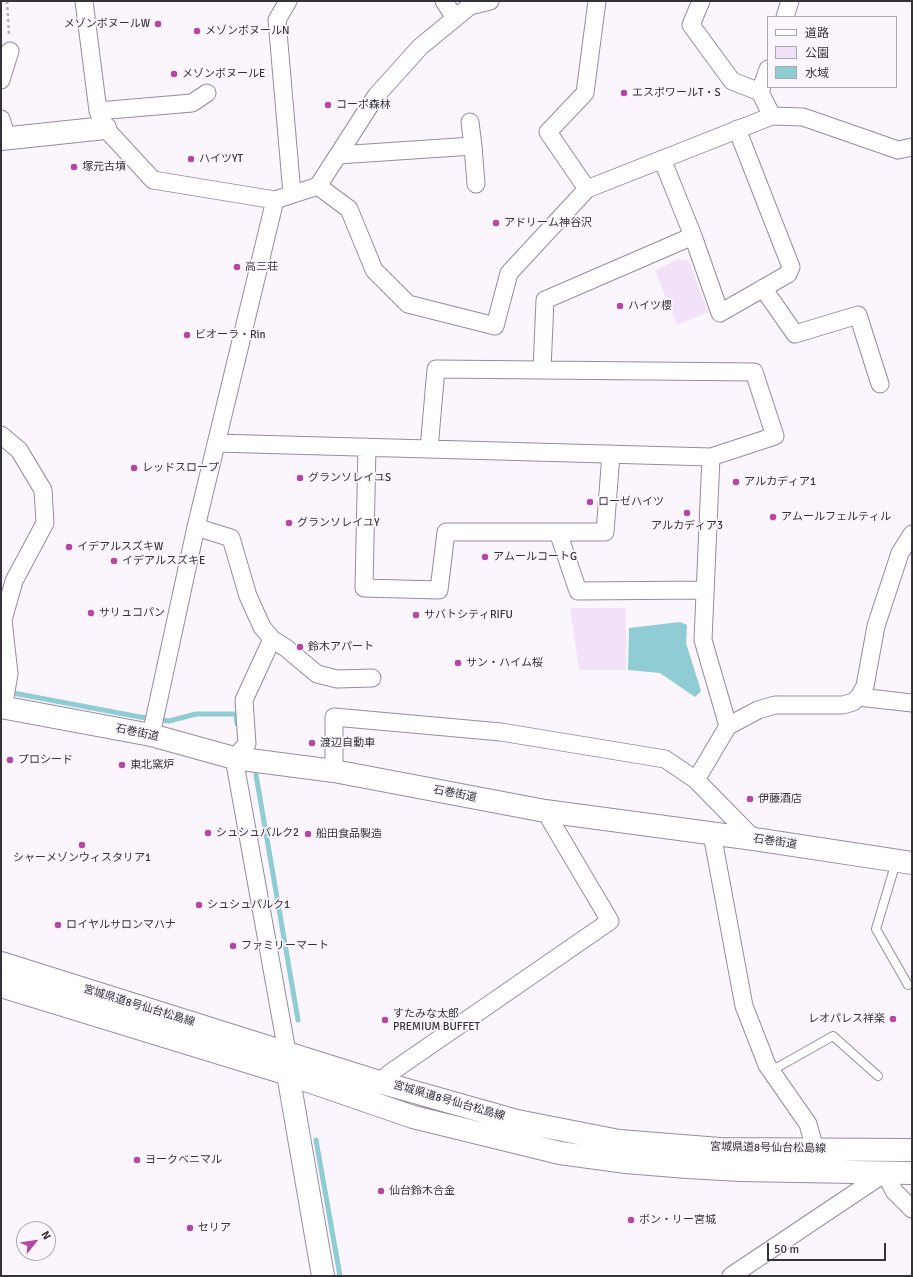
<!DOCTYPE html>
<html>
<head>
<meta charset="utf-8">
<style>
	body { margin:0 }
	#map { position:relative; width:913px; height:1277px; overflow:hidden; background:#fbf6fe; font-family:Signika,"Noto Sans JP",sans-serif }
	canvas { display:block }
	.frame { position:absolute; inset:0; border:2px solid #36323a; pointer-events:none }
	.legend { position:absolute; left:767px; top:16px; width:130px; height:72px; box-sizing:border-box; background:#fbf6fe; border:1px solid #aca8b0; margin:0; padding:5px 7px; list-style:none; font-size:12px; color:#36323a }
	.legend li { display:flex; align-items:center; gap:8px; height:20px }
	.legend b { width:20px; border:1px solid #aca8b0 }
	.north { position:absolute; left:16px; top:1221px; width:40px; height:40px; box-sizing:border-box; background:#fbf6fe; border:1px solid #aca8b0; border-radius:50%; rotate:60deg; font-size:11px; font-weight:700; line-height:16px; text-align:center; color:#36323a }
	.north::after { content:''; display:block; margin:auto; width:14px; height:18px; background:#b446a4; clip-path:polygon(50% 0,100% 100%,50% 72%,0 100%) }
	.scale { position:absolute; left:767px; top:1243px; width:119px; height:18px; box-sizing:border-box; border:2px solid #36323a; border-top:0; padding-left:5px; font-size:12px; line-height:14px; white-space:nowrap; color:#36323a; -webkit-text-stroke:3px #fbf6fe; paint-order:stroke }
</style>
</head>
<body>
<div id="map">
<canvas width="913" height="1277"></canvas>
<div class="frame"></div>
<ul class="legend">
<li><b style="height:5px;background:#fff"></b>道路</li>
<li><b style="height:11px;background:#f1e2fa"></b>公園</li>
<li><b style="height:11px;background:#8fccd4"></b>水域</li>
</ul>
<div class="north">N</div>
<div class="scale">50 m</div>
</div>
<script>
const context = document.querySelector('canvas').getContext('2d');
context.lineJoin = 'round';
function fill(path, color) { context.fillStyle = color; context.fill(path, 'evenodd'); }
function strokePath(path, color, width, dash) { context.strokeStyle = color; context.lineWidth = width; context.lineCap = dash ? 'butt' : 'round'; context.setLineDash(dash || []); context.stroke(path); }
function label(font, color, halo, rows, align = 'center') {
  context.font = font + ' Signika,"Noto Sans JP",sans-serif'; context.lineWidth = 3.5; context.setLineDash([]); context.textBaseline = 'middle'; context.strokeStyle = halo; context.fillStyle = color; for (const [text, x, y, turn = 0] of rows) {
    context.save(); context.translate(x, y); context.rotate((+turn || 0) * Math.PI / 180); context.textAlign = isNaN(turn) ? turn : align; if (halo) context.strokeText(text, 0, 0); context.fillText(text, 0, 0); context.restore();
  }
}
const green = new Path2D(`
	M677,259L689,261L708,312L677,325L655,271Z
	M570,608H626V670H579Z`);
const water = new Path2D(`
	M680,622L687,625L686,643L701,691L695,697L660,673L628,670L629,628Z`);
const stream = new Path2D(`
	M8,692L140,717L169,721L196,714H236L237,724
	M256,775L298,1020
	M316,1140L340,1276`);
const path = new Path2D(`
	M7,1L9,35`);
const lane = new Path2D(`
	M896,862L876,929L908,985
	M771,1071L833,1036L878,1076`);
const street = new Path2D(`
	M84,1L98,111L105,128L153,180L275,200L318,186L376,96L420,47L470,6L490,1
	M288,1L277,20L292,194
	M444,1L455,18
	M597,1L585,93L548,132L587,189L772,116L803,117L898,150L912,147
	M701,1L691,25L732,81L760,92
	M785,17L790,1
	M768,69L760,92L772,116
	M1,80L10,51
	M98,111L192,103L207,93
	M1,119L7,138
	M470,122L473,146L476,184
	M338,155L473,146
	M662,159L693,236L720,313L788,274L791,267L737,129
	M318,186L349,209L374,270L408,304L495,326L509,273L587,189
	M763,288L795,334L858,315L880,384
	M542,370L545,300L693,236
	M1,435L19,450L43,490L45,523L14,581L3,620L9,674L3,708L1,710
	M216,443L711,457L775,436L754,372L436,369L429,449
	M367,447L364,588L439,590L446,532H605L611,454
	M711,457L703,640L728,726
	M196,527L231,538L248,596L262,627L272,639L286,648L317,674L337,679L372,678
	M558,532L578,591L705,590
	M272,639L244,700L247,744L234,758L287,1052
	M859,697L912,703
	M151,735L196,527L275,200
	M334,771V717L501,732L665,759L696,780L754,839
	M696,780L728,726L758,710L775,705H843L853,702L859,697L865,686L876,626L900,553L912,534
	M712,834L744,1006L767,1065L808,1124L815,1149
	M379,1082L390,1073L610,921L545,811
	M731,1276L885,1173L894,1191L912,1209`);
const secondary = new Path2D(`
	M1,139L105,128
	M1,707L151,735L234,758L334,771L545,811L754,839L912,863
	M287,1057L288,1074L323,1276`);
const primary = new Path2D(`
	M1,963L379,1082L517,1121L619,1141L720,1149L912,1150
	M1,986L288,1074L413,1117L560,1153L626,1162L687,1167L740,1170L912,1173`);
const markers = [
	[158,24,4,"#b446a4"],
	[197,31,4,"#b446a4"],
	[174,74,4,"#b446a4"],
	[624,93,4,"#b446a4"],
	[328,105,4,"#b446a4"],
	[191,159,4,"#b446a4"],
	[74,167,4,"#b446a4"],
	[496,223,4,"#b446a4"],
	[237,267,4,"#b446a4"],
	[620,306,4,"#b446a4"],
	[187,335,4,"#b446a4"],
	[134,468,4,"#b446a4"],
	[300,478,4,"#b446a4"],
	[736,482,4,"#b446a4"],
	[590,502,4,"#b446a4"],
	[687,513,4,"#b446a4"],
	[773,517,4,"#b446a4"],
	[289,523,4,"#b446a4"],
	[69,547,4,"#b446a4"],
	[485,557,4,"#b446a4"],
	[114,561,4,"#b446a4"],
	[91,613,4,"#b446a4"],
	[416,615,4,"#b446a4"],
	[300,647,4,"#b446a4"],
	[458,663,4,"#b446a4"],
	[312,743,4,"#b446a4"],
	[10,760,4,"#b446a4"],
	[122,765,4,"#b446a4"],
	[750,799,4,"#b446a4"],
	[208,833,4,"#b446a4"],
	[308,834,4,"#b446a4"],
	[82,845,4,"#b446a4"],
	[199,905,4,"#b446a4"],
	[58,925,4,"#b446a4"],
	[233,946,4,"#b446a4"],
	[893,1019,4,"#b446a4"],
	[385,1020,4,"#b446a4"],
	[137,1160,4,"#b446a4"],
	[381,1191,4,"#b446a4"],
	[631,1220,4,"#b446a4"],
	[190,1228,4,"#b446a4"]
];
const poiNames = [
	["メゾンボヌールW",150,24,"right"],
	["メゾンボヌールN",205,31],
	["メゾンボヌールE",182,74],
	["エスポワールT・S",632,93],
	["コーポ森林",336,105],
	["ハイツYT",199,159],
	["塚元古墳",82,167],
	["アドリーム神谷沢",504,223],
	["高三荘",245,267],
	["ハイツ櫻",628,306],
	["ビオーラ・Rin",195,335],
	["レッドスロープ",142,468],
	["グランソレイユS",308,478],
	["アルカディア1",744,482],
	["ローゼハイツ",598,502],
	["アムールフェルティル",781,517],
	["グランソレイユY",297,523],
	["アルカディア3",687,526,"center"],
	["イデアルスズキW",77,547],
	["アムールコートG",493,557],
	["イデアルスズキE",122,561],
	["サリュコパン",99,613],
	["サバトシティRIFU",424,615],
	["鈴木アパート",308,647],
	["サン・ハイム桜",466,663],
	["渡辺自動車",320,743],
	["プロシード",18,760],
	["東北窯炉",130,765],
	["伊藤酒店",758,799],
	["シュシュパルク2",216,833],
	["船田食品製造",316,834],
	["シャーメゾンウィスタリア1",82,858,"center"],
	["シュシュパルク1",207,905],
	["ロイヤルサロンマハナ",66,925],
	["ファミリーマート",241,946],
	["すたみな太郎",393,1014],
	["PREMIUM BUFFET",393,1027],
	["レオパレス祥楽",885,1019,"right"],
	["ヨークベニマル",145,1160],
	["仙台鈴木合金",389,1191],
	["ボン・リー宮城",639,1220],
	["セリア",198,1228]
];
const streetNames = [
	["石巻街道",137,733,12],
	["石巻街道",455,794,11],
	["石巻街道",775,842,8],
	["宮城県道8号仙台松島線",139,1006,17],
	["宮城県道8号仙台松島線",449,1101,16],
	["宮城県道8号仙台松島線",768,1148,1]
];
fill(green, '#f1e2fa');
fill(water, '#8fccd4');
strokePath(stream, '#8fccd4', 5);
strokePath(lane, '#978b9e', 10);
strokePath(street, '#978b9e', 19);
strokePath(secondary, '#978b9e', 24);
strokePath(primary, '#978b9e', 24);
strokePath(path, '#b6b1b9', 2.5, [3, 3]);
strokePath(lane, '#fff', 8);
strokePath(street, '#fff', 17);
strokePath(secondary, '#fff', 22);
strokePath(primary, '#fff', 22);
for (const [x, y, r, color] of markers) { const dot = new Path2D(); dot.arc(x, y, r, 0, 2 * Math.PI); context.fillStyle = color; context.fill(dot); strokePath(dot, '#fbf6fe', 1.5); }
label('11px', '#36323a', '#fbf6fe', poiNames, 'left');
label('11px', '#36323a', '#fbf6fe', streetNames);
</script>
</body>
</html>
